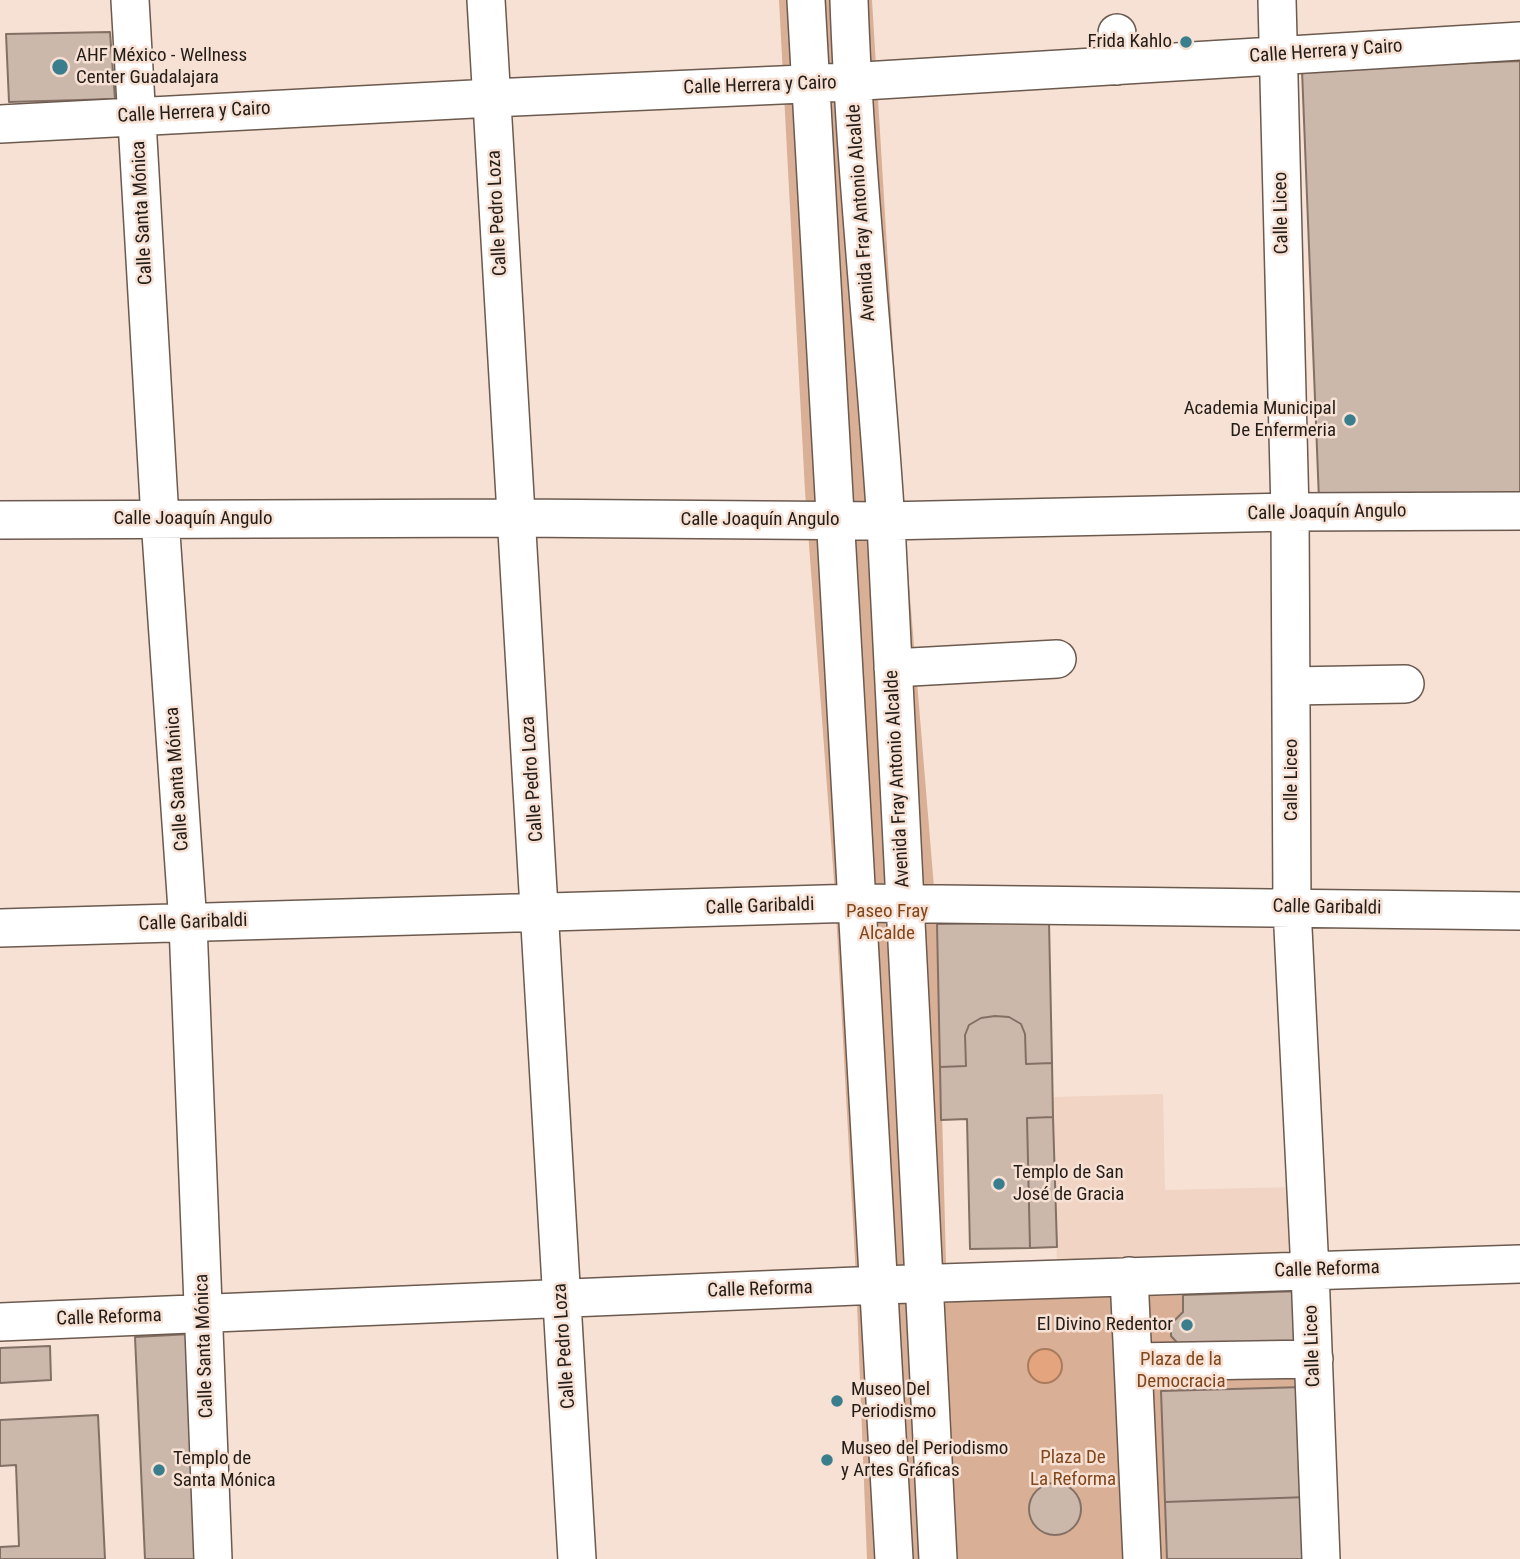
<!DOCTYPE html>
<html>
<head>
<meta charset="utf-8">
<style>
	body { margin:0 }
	canvas { display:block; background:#f6e1d4 }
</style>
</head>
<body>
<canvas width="1520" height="1559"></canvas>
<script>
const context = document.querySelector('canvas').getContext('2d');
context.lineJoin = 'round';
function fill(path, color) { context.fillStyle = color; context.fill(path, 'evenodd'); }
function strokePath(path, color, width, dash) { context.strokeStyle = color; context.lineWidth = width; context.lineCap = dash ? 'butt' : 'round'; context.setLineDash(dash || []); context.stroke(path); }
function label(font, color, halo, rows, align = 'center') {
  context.font = font + ' "Roboto Condensed",sans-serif'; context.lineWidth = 5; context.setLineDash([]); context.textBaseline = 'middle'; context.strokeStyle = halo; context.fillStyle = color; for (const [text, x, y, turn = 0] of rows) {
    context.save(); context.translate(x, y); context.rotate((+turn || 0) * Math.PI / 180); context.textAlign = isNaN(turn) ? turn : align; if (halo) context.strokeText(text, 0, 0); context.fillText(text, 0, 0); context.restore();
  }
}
const built = new Path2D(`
	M1163,1094L1165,1190L1295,1187L1297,1259L1057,1265L1053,1097Z`);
const green = new Path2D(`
	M779,0H872L903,512L937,924L947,1301L1183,1295V1312L1171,1324V1336L1184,1350L1303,1348L1304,1387L1161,1391L1167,1559H867L856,1278L835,894L805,491ZM1052,1351L1059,1358L1061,1369L1035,1380L1029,1372Z`);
const water = new Path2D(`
	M1028 1366a17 17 0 1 1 34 0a17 17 0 1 1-34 0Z`);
const building = new Path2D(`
	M110,32L115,99L9,102L6,34Z
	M1520,61V492L1319,500L1302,70Z
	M1049,922L1052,1063L1026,1064L1025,1034L1021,1024L1009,1017L995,1016L981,1018L969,1025L965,1035L966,1066L940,1067L937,924Z
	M995,1016L1009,1017L1021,1024L1025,1034L1026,1064L1052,1063L1053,1117L1027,1118L1030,1248L970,1249L967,1119L941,1120L940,1067L966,1066L965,1035L969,1025L981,1018Z
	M1053,1117L1057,1247L1030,1248L1027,1118Z
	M1302,1291L1303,1348L1184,1350L1171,1336V1324L1183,1312V1295Z
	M191,1334L201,1559H145L135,1337Z
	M50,1346L51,1380L0,1383V1348Z
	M1304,1387L1308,1497L1165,1502L1161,1391Z
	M98,1415L105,1559H0V1547L19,1546L16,1465L0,1466V1420Z
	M1029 1509a26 26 0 1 1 52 0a26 26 0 1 1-52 0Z
	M1308,1497L1309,1559H1167L1165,1502Z`);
const minor = new Path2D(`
	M130,0L160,519L188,924L213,1559
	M486,0L577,1559
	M806,0C832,520 868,1039 894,1559
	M849,0C855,175 875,349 886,524C906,869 923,1214 938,1559
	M1277,0L1290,512L1292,908L1310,1271L1321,1559
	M1117,33V66
	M0,124L492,98L847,82L1520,41
	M0,520L516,518L885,521L1290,512L1520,511
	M893,668L1057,659
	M1291,686L1405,684
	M0,928L858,903L1520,911
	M1129,1276L1142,1559
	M0,1322L880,1285L1520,1264
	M1133,1362L1314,1359`);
const markers = [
	[1186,42,7,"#3a7e8d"],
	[60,67,9,"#3a7e8d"],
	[1350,420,7,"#3a7e8d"],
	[999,1184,7,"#3a7e8d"],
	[1187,1325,7,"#3a7e8d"],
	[837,1401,7,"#3a7e8d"],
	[827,1460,7,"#3a7e8d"],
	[159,1470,7,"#3a7e8d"]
];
const poiNames = [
	["Frida Kahlo",1172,42,"right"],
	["AHF México - Wellness",76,56],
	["Center Guadalajara",76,78],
	["Academia Municipal",1336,409,"right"],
	["De Enfermeria",1336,431,"right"],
	["Templo de San",1013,1173],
	["José de Gracia",1013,1195],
	["El Divino Redentor",1173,1325,"right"],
	["Museo Del",851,1390],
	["Periodismo",851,1412],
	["Museo del Periodismo",841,1449],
	["y Artes Gráficas",841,1471],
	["Templo de",173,1459],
	["Santa Mónica",173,1481]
];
const streetNames = [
	["Calle Herrera y Cairo",1326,52,-4],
	["Calle Herrera y Cairo",760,86,-2],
	["Calle Herrera y Cairo",194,113,-3],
	["Calle Santa Mónica",143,213,-93],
	["Calle Pedro Loza",498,213,-93],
	["Avenida Fray Antonio Alcalde",862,213,-94],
	["Calle Liceo",1282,213,-91],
	["Calle Joaquín Angulo",1327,513,-1],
	["Calle Joaquín Angulo",193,519],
	["Calle Joaquín Angulo",760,520],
	["Calle Santa Mónica",178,779,-94],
	["Calle Pedro Loza",533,779,-94],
	["Avenida Fray Antonio Alcalde",898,779,-93],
	["Calle Liceo",1292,780,-90],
	["Calle Garibaldi",760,907,-2],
	["Calle Garibaldi",1327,908,1],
	["Calle Garibaldi",193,923,-2],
	["Calle Reforma",1327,1270,-2],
	["Calle Reforma",760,1290,-2],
	["Calle Reforma",109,1318,-2],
	["Calle Santa Mónica",205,1346,-92],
	["Calle Pedro Loza",565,1346,-94],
	["Calle Liceo",1313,1346,-92]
];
const parkNames = [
	["Paseo Fray",887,912],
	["Alcalde",887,934],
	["Plaza de la",1181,1360],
	["Democracia",1181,1382],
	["Plaza De",1073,1458],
	["La Reforma",1073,1480]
];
fill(built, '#f1d4c3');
fill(green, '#d9af95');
fill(water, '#e4a57e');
strokePath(water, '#aa7c5f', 2);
fill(building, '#ccb7ab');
strokePath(building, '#837065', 2);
strokePath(minor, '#6c5a4f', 40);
strokePath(minor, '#fff', 37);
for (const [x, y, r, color] of markers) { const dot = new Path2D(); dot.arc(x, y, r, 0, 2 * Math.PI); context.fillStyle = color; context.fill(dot); strokePath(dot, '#f6e1d4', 2.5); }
label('19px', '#231c17', '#f6e1d4', poiNames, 'left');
label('19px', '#231c17', '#f6e1d4', streetNames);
label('19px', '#80461c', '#f6e1d4', parkNames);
</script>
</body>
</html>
